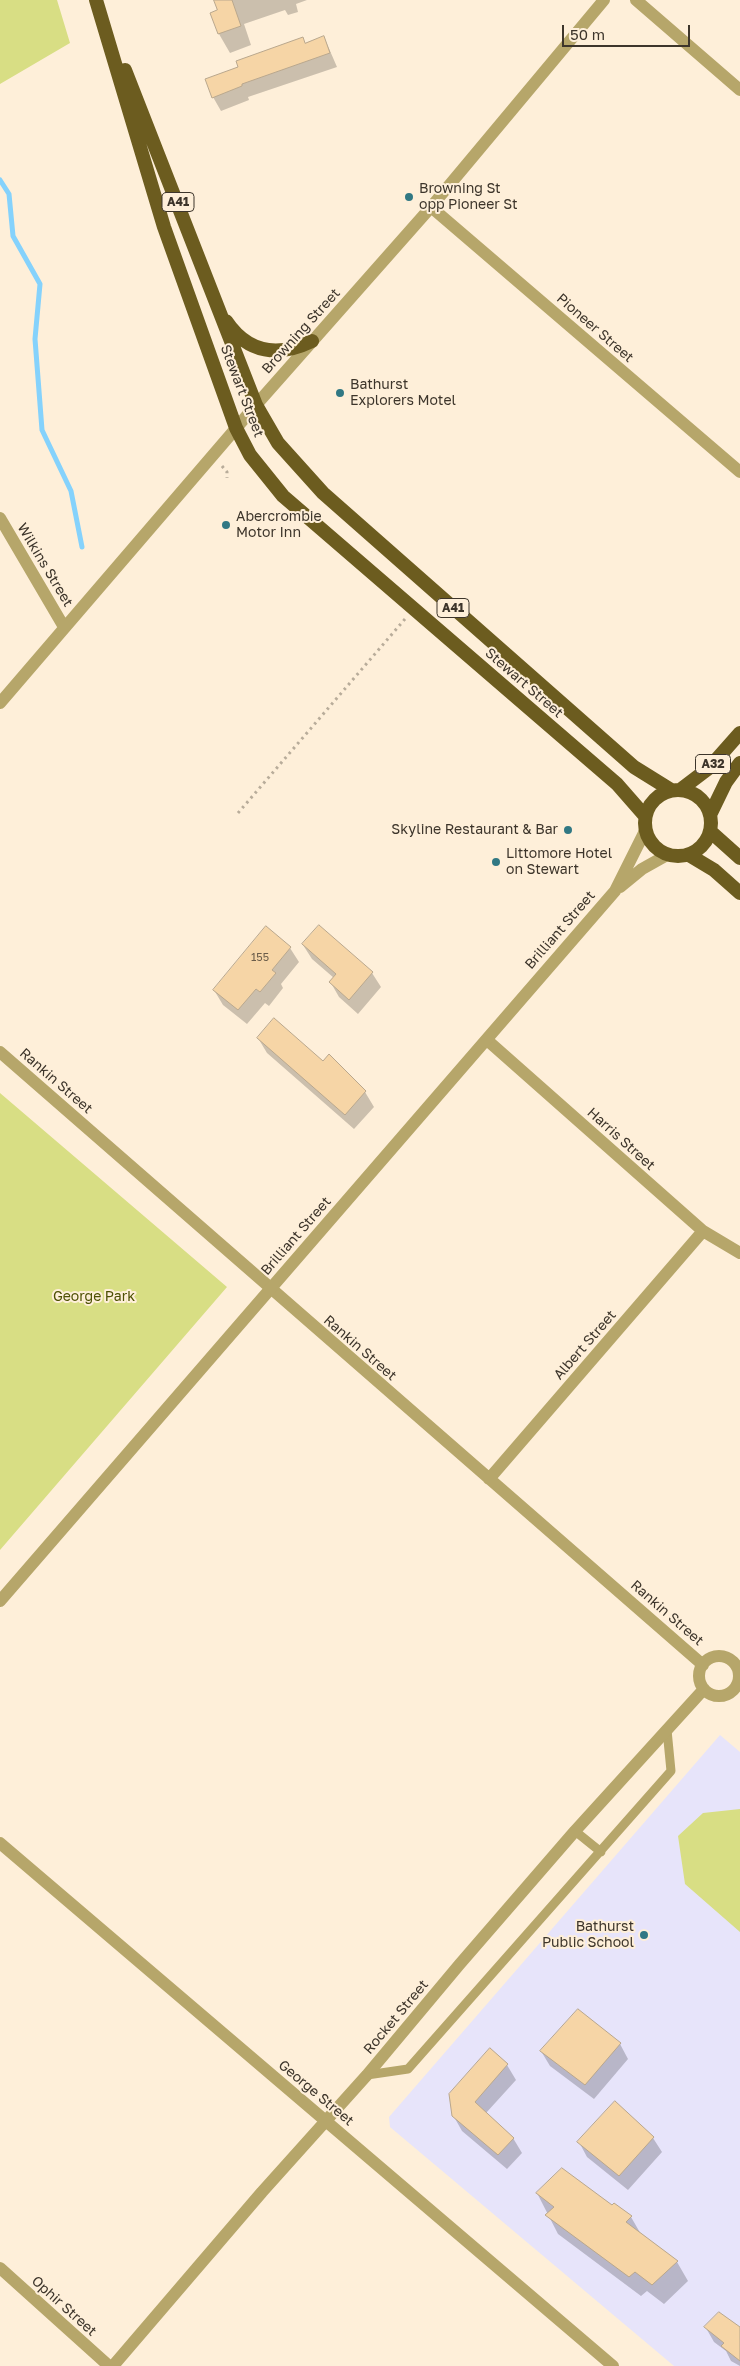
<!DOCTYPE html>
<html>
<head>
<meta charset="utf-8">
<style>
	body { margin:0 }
	#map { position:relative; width:740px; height:2366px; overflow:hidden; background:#feefd9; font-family:"Golos Text",sans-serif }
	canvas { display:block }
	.scale { position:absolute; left:562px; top:25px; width:128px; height:22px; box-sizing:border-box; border:2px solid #3d352b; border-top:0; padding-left:6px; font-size:15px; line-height:18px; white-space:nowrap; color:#3d352b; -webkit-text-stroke:4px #feefd9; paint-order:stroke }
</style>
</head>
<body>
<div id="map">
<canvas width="740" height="2366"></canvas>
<div class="scale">50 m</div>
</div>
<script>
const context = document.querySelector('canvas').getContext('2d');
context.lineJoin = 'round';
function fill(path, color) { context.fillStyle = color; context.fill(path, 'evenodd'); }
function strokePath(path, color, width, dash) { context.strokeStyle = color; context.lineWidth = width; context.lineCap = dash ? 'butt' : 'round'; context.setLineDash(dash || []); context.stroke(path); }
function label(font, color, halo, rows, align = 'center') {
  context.font = font + ' "Golos Text",sans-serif'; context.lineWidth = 4; context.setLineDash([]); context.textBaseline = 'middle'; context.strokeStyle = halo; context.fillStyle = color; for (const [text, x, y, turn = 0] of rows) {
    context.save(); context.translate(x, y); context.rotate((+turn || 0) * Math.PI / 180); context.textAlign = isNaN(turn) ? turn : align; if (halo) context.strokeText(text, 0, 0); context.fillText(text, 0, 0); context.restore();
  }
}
const education = new Path2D(`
	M720,1735L740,1752V2366H674L390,2127L389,2117Z`);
const green = new Path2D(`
	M0,0H57L70,43L0,84Z
	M0,1093L227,1287L0,1550Z
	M740,1809V1932L685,1884L678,1836L703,1813Z`);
const shadow = new Path2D(`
	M215,0H307L296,4L298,12L288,15L285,10L244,24L251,45L230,53L219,34L212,14L219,11Z
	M324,37L337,67L248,97L249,100L221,111L213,97L239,68Z
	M303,945L372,973L381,987L358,1014L339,997L331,983L334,978L312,959Z
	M290,948L299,962L281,984L283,988L269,1006L265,1003L247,1024L223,1005L214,990Z
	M258,1038L323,1063L329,1056L365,1092L374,1107L354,1129L267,1053Z
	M620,2044L628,2059L594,2099L550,2066L541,2051Z
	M507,2065L516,2080L486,2113L513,2138L522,2153L507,2169L462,2131L453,2115Z
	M653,2138L662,2152L628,2190L587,2157L579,2142Z
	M537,2193L612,2207L631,2217L642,2236L677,2262L688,2281L664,2304L647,2291L641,2296L558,2234Z
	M706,2328L740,2331V2366L731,2361L726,2351L714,2342Z`);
const stream = new Path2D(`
	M0,180L9,194L13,236L40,284L35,339L42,430L71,491L82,547`);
const building = new Path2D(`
	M214,0H232L241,26L218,34L210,13L217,10Z
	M324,36L330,53L242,84V86L212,98L205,79L238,67L236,61L303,37L305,43Z
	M319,925L373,972L349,1000L329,982L336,974L302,944Z
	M266,926L291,947L272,970L276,973L260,992L256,989L238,1010L213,990Z
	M274,1018L323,1061L329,1054L366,1091L345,1115L257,1038Z
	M578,2009L621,2043L585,2085L540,2051Z
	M490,2048L508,2064L475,2102L514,2138L498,2155L452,2116L449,2094Z
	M615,2101L654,2137L619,2176L577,2142Z
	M562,2168L612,2205L614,2203L632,2216L626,2222L678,2261L652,2285L635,2272L629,2277L545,2215L554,2207L536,2193Z
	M719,2312L740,2327V2361L721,2346L724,2343L704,2327Z`);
const path = new Path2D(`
	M222,466L227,472V478
	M238,813L405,619`);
const service = new Path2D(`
	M575,1831L601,1852
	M367,2075L408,2069L671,1771L667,1730`);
const minor = new Path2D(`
	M636,0L740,90
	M431,207L740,472
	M0,518L64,627
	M0,703L256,405L431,207L604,0
	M487,1040L703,1231L740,1253
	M0,1052L703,1665
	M489,1479L703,1231
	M699 1676a20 20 0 1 1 40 0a20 20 0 1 1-40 0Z
	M0,1843L613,2366
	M0,2268L109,2366
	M113,2366L262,2192L367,2075L459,1965L575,1831L704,1689`);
const tertiary = new Path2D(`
	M620,887L642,869L667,855
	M0,1601L615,891L645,831`);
const trunk = new Path2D(`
	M96,0L164,227L236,428L250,455L283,496L617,784L645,816
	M125,70L256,405L278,443L323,493L634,767L671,790
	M226,321C248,354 279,357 312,341
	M645 823a33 33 0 1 1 66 0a33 33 0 1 1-66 0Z
	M680,790L709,768L740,733
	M710,815L726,782L740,763
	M711,832L740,858
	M689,855L714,870L740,893`);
const markers = [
	[409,197,5,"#317883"],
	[340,393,5,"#317883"],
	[226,525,5,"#317883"],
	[568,830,5,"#317883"],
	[496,862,5,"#317883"],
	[644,1935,5,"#317883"]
];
const numberNames = [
	["155",260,958]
];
const shields = [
	[178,202,32],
	[453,608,32],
	[713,764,35]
];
const shieldNames = [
	["A41",178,202],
	["A41",453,608],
	["A32",713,764]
];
const poiNames = [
	["Browning St",419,189],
	["opp Pioneer St",419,205],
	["Bathurst",350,385],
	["Explorers Motel",350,401],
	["Abercrombie",236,517],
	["Motor Inn",236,533],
	["Skyline Restaurant & Bar",558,830,"right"],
	["Littomore Hotel",506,854],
	["on Stewart",506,870],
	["Bathurst",634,1927,"right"],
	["Public School",634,1943,"right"]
];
const streetNames = [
	["Pioneer Street",595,328,41],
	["Browning Street",301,331,-48],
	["Stewart Street",242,391,69],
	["Wilkins Street",45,565,59],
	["Stewart Street",524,683,41],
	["Brilliant Street",560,930,-49],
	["Rankin Street",56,1081,41],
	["Harris Street",621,1139,42],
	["Brilliant Street",296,1236,-49],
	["Albert Street",585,1345,-49],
	["Rankin Street",360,1348,41],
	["Rankin Street",667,1613,41],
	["Rocket Street",396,2017,-50],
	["George Street",316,2093,40],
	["Ophir Street",64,2306,42]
];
const parkNames = [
	["George Park",94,1297]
];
fill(education, '#e7e4fa');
fill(green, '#d8de84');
fill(shadow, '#0003');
strokePath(stream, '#85d2fc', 5);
fill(building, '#f6d5a6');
strokePath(building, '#b9a78d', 1);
strokePath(path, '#b8ac9a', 3, [2.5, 4]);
strokePath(service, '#b6a66a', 9);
strokePath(minor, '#b6a66a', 12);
strokePath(tertiary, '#b6a66a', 12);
strokePath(trunk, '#6c5c1f', 14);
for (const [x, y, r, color] of markers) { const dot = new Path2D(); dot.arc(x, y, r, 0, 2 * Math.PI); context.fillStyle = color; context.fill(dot); strokePath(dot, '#feefd9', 2); }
label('11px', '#6b5d4a', null, numberNames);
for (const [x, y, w] of shields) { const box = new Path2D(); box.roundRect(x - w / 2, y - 9.5, w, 19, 4); context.fillStyle = '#feefd9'; context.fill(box); strokePath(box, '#3d352b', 1); }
label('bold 12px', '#3d352b', null, shieldNames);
label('14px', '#3d352b', '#feefd9', poiNames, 'left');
label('14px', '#3d352b', '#feefd9', streetNames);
label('14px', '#4d5003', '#feefd9', parkNames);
</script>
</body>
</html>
